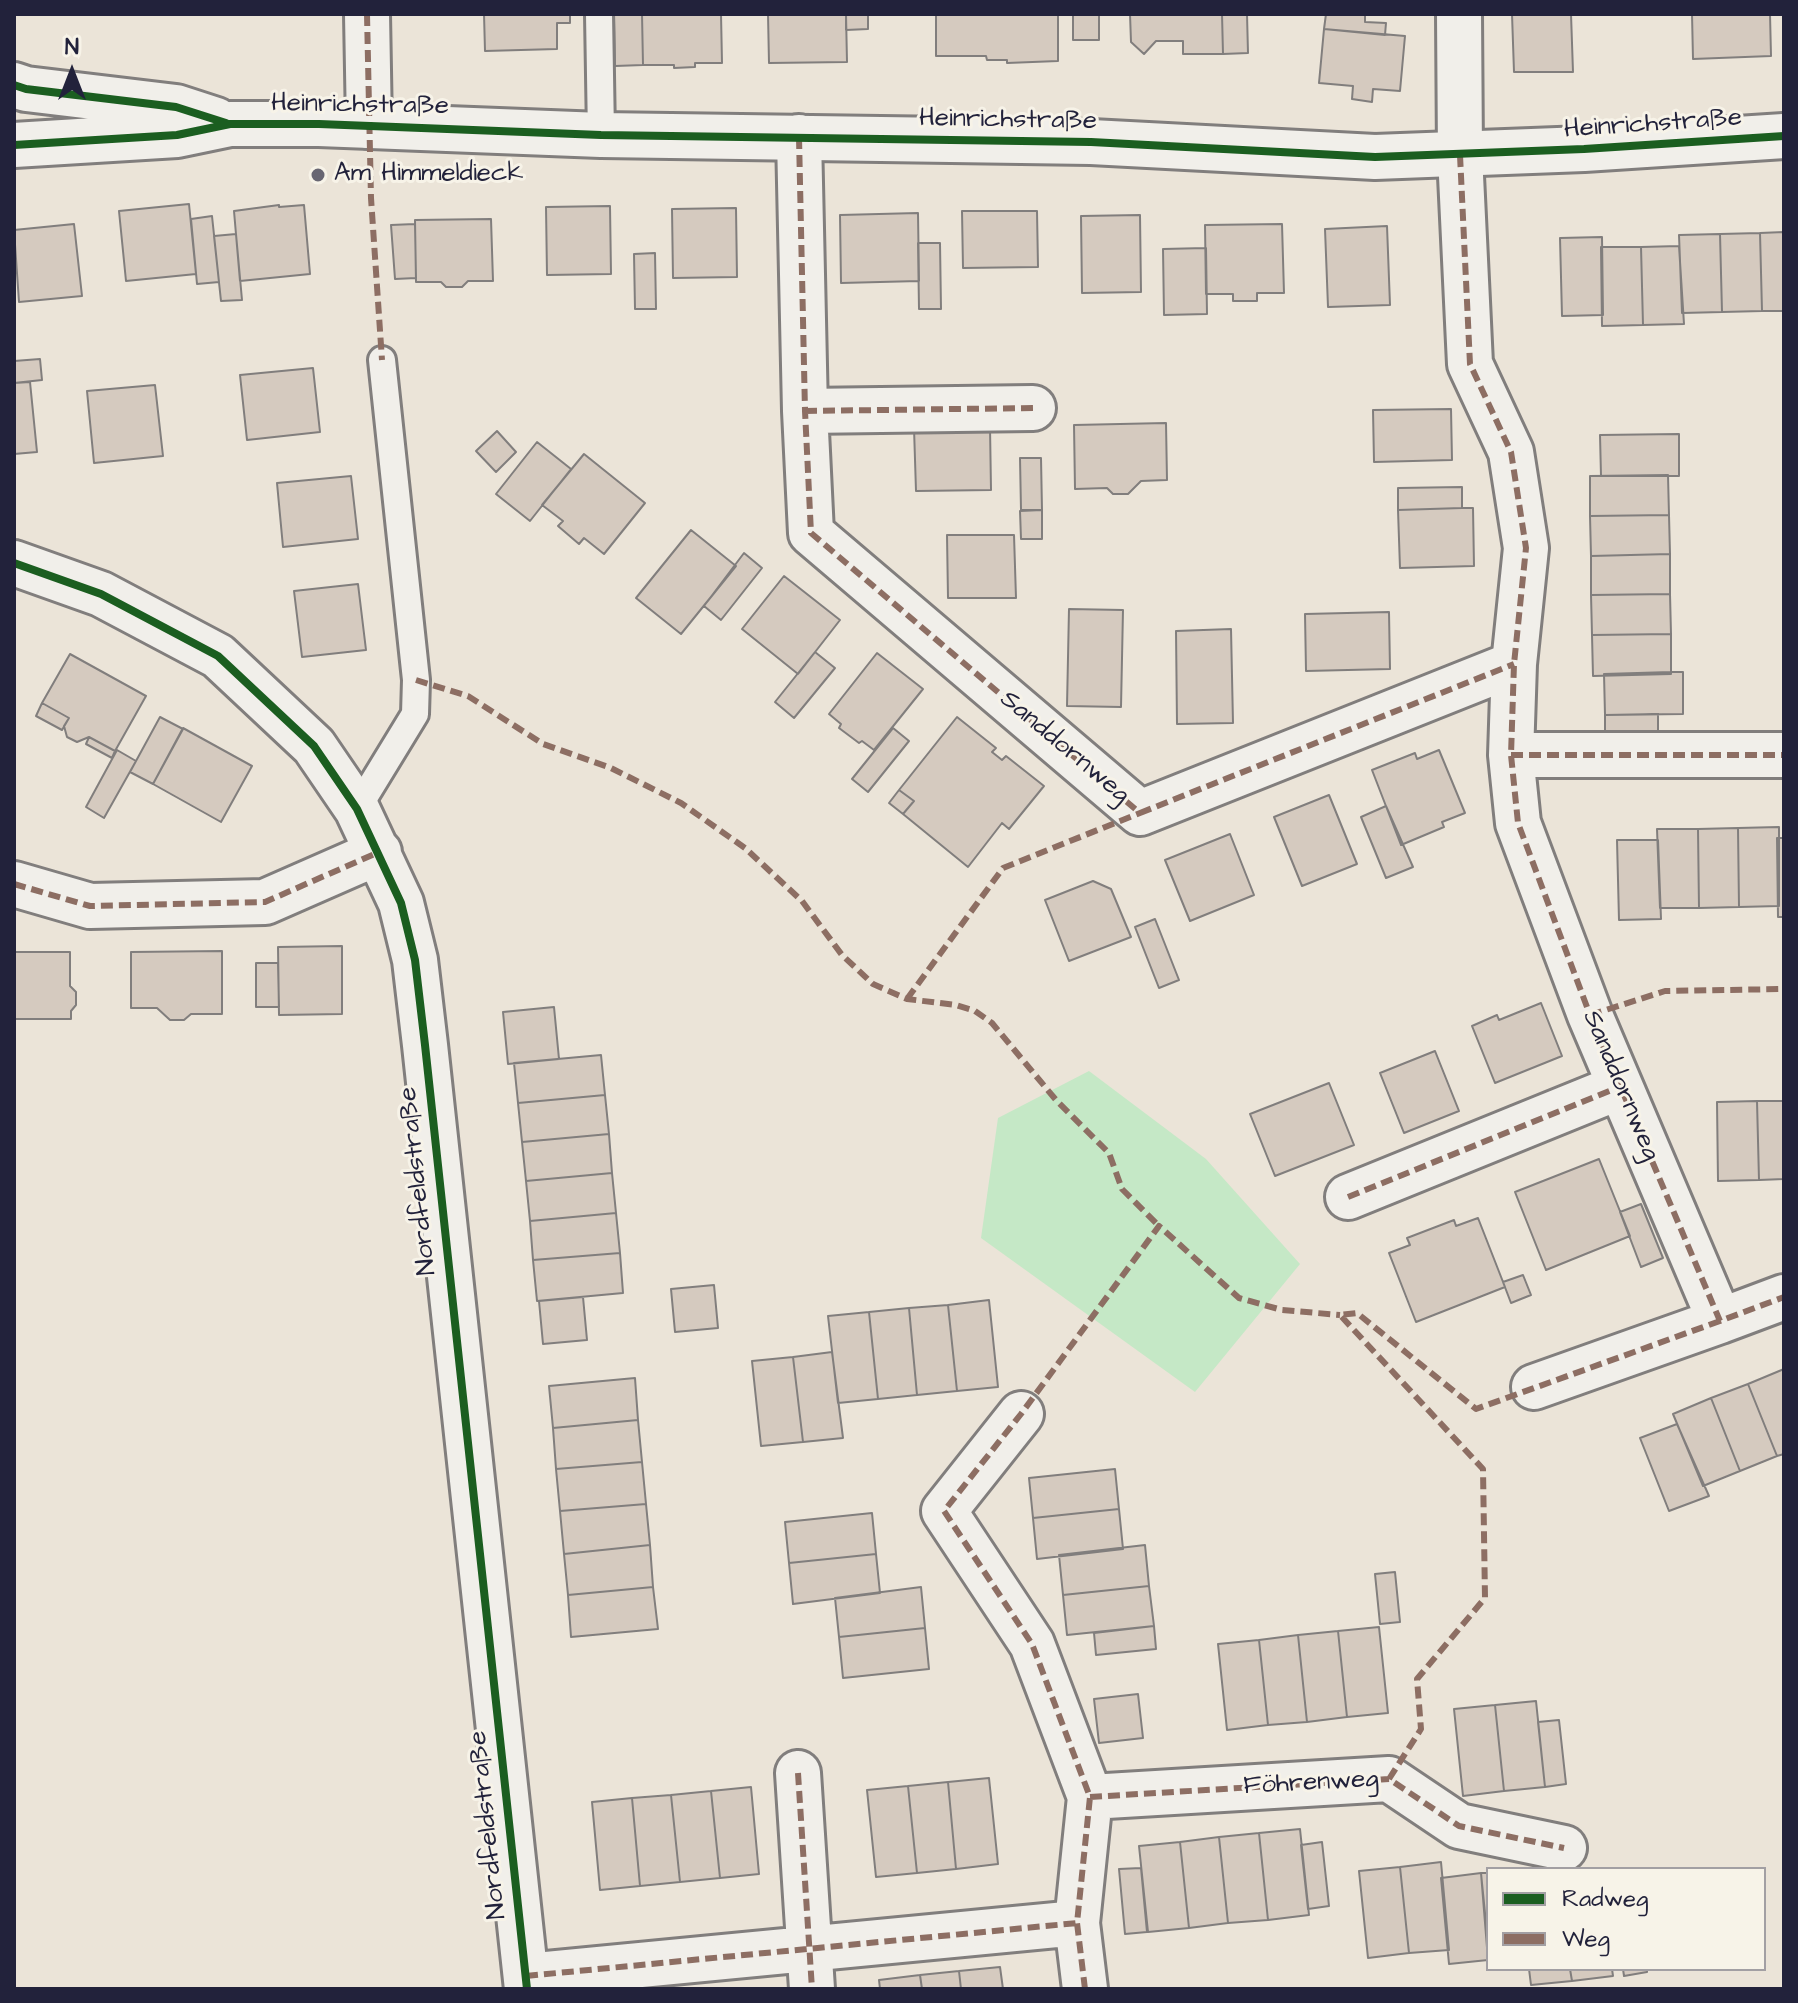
<!DOCTYPE html>
<html>
<head>
<meta charset="utf-8">
<style>
	body { margin:0 }
	#map { position:relative; width:1798px; height:2003px; overflow:hidden; background:#ebe4d8; font-family:"Architects Daughter",sans-serif }
	canvas { display:block }
	.frame { position:absolute; inset:0; border:16px solid #22223b; pointer-events:none }
	.legend { position:absolute; left:1486px; top:1867px; width:280px; height:104px; box-sizing:border-box; background:#f7f3e8; border:2px solid #a29fa3; margin:0; padding:10px 14px; list-style:none; font-size:24px; color:#22223b }
	.legend li { display:flex; align-items:center; gap:16px; height:40px }
	.legend b { width:40px; border:2px solid #a29fa3 }
	.north { position:absolute; left:32px; top:32px; width:80px; height:80px; -webkit-text-stroke:6px #f7f3e8; paint-order:stroke; rotate:0deg; font-size:22px; font-weight:700; line-height:32px; text-align:center; color:#22223b }
	.north::after { content:''; display:block; margin:auto; width:28px; height:36px; background:#22223b; clip-path:polygon(50% 0,100% 100%,50% 72%,0 100%) }
</style>
</head>
<body>
<div id="map">
<canvas width="1798" height="2003"></canvas>
<div class="frame"></div>
<ul class="legend">
<li><b style="height:10px;background:#1b5e20"></b>Radweg</li>
<li><b style="height:10px;background:#8d6e63"></b>Weg</li>
</ul>
<div class="north">N</div>
</div>
<script>
const context = document.querySelector('canvas').getContext('2d');
context.lineJoin = 'round';
function fill(path, color) { context.fillStyle = color; context.fill(path, 'evenodd'); }
function strokePath(path, color, width, dash) { context.strokeStyle = color; context.lineWidth = width; context.lineCap = dash ? 'butt' : 'round'; context.setLineDash(dash || []); context.stroke(path); }
function label(font, color, halo, rows, align = 'center') {
  context.font = font + ' "Architects Daughter",sans-serif'; context.lineWidth = 6; context.setLineDash([]); context.textBaseline = 'middle'; context.strokeStyle = halo; context.fillStyle = color; for (const [text, x, y, turn = 0] of rows) {
    context.save(); context.translate(x, y); context.rotate((+turn || 0) * Math.PI / 180); context.textAlign = isNaN(turn) ? turn : align; if (halo) context.strokeText(text, 0, 0); context.fillText(text, 0, 0); context.restore();
  }
}
const green = new Path2D(`
	M1089,1071L1206,1159L1300,1264L1195,1392L981,1238L998,1118Z`);
const building = new Path2D(`
	M484,14H570V23H557V49L485,51Z
	M614,14H642L643,65L615,66Z
	M642,14H721L722,63H695V67L674,68V65H643Z
	M768,14H846L847,62L769,63Z
	M846,14H868V29L846,30Z
	M936,14H1058V61L1007,63V60H987L986,56H936Z
	M1073,14H1099V40H1073Z
	M1130,14H1222L1223,54H1183V41H1156L1144,54L1131,42Z
	M1222,14H1247L1248,53L1223,54Z
	M1326,14H1365V22L1386,23L1385,35L1324,29Z
	M1512,14H1571L1573,72H1514Z
	M1692,14H1770L1771,56L1693,59Z
	M1324,29L1405,36L1400,91L1373,89L1372,102L1352,99L1353,86L1319,83Z
	M189,204L196,274L126,281L119,211Z
	M279,205V207L304,205L310,274L240,281L234,211Z
	M610,206L611,274L547,275L546,207Z
	M736,208L737,277L673,278L672,209Z
	M962,211H1037L1038,267L963,268Z
	M918,213L919,281L841,283L840,215Z
	M1140,215L1141,292L1082,293L1081,216Z
	M212,216L219,282L197,284L191,219Z
	M491,219L493,281H468L462,287H446L441,282H416L415,220Z
	M74,224L82,296L19,302L14,230Z
	M415,224L416,278L395,279L391,225Z
	M1282,224L1284,293H1257V301H1233V294H1206L1205,225Z
	M1387,226L1390,305L1328,307L1325,229Z
	M1784,232V311H1762L1760,233Z
	M1760,233L1762,311L1722,312L1720,234Z
	M236,234L242,300L221,301L214,236Z
	M1720,234L1722,312L1682,313L1679,235Z
	M1602,237L1603,315L1562,316L1560,238Z
	M918,243H940L941,309H919Z
	M1679,246L1684,324L1643,325L1641,247Z
	M1601,247H1641L1643,325L1602,326Z
	M1206,248L1207,314L1164,315L1163,249Z
	M655,253L656,309H635L634,254Z
	M40,359L42,380L14,383V361Z
	M313,368L320,432L247,440L240,375Z
	M30,382L37,452L14,454V383Z
	M155,385L163,456L94,463L87,391Z
	M1451,409L1452,460L1374,462L1373,410Z
	M1166,423L1167,480L1141,481L1128,494H1113L1107,488L1075,489L1074,425Z
	M990,427L991,490L916,491L914,428Z
	M497,431L516,452L496,472L476,451Z
	M1679,434V476H1601L1600,435Z
	M537,442L571,469L530,521L496,494Z
	M584,454L645,503L604,554L584,538L579,544L558,526L563,521L542,505Z
	M1020,458H1041L1042,510H1021Z
	M1668,475L1669,515L1590,516V476Z
	M351,476L358,539L283,547L277,483Z
	M1462,487V508L1398,510V488Z
	M1462,508H1473L1474,566L1400,568L1398,510Z
	M1042,510V539H1021L1020,511Z
	M1669,515L1670,554L1591,556L1590,516Z
	M691,530L736,566L681,634L636,598Z
	M947,535H1014L1016,598H948Z
	M744,553L762,568L721,620L704,606Z
	M1670,554V594L1591,595V556Z
	M784,576L840,620L798,674L742,629Z
	M358,584L366,650L302,657L294,591Z
	M1670,594L1671,634L1592,635L1591,595Z
	M1069,609L1123,610L1121,707L1067,706Z
	M1389,612L1390,669L1306,671L1305,614Z
	M1231,629L1233,723L1177,724L1176,631Z
	M1671,634V674L1593,676L1592,635Z
	M815,652L835,668L794,718L775,702Z
	M877,653L923,689L874,750L862,741L859,743L839,728L841,724L829,714Z
	M70,654L146,696L115,751L89,737L77,742L67,737L64,726L69,718L42,703Z
	M1671,672H1683V714L1605,715L1604,674Z
	M42,703L69,718L62,730L36,716Z
	M1658,714V742L1605,743V715Z
	M160,717L183,729L153,784L130,772Z
	M957,717L996,748L992,752L1002,760L1006,756L1044,786L1009,829L1002,823L968,867L903,814L914,801L899,790Z
	M183,728L252,766L221,822L153,784Z
	M893,728L909,741L868,792L852,779Z
	M89,737L115,751L112,758L86,744Z
	M117,750L136,761L104,818L86,807Z
	M1439,750L1465,813L1442,822L1444,827L1401,845L1372,770L1415,753L1417,759Z
	M899,790L914,801L903,814L889,803Z
	M1329,795L1357,864L1302,886L1274,817Z
	M1386,806L1413,867L1386,878L1361,817Z
	M1779,827V906L1739,907L1738,828Z
	M1738,828L1739,907L1699,908L1698,829Z
	M1657,829H1698L1699,908H1660Z
	M1230,834L1254,895L1190,921L1165,860Z
	M1777,838H1784V917H1778Z
	M1617,840H1658L1661,919L1619,920Z
	M1093,881L1111,889L1131,937L1069,961L1045,900Z
	M1155,919L1179,980L1159,988L1135,927Z
	M342,946V1014L279,1015L278,947Z
	M222,951V1014H191L184,1020H170L157,1008H131V952Z
	M14,952H70V986L76,992V1005L71,1011V1019H14Z
	M256,963H278L279,1007H256Z
	M1541,1003L1562,1056L1495,1083L1472,1026L1497,1015L1499,1020Z
	M554,1007L559,1059L508,1064L503,1012Z
	M1435,1051L1459,1111L1404,1133L1380,1073Z
	M601,1055L605,1095L518,1103L514,1063Z
	M1329,1083L1354,1145L1275,1176L1250,1114Z
	M605,1095L609,1134L522,1142L518,1103Z
	M1757,1101L1759,1180L1718,1181L1717,1102Z
	M1757,1101H1784V1179L1759,1180Z
	M609,1134L612,1173L526,1181L522,1142Z
	M1599,1159L1630,1236L1546,1270L1515,1192Z
	M612,1173L616,1213L530,1221L526,1181Z
	M1641,1204L1663,1258L1641,1267L1620,1212Z
	M616,1213L620,1253L533,1260L530,1221Z
	M1478,1218L1505,1287L1416,1322L1389,1253L1410,1245L1407,1238L1454,1220L1456,1226Z
	M620,1253L623,1293L537,1301L533,1260Z
	M1523,1275L1531,1295L1511,1303L1503,1282Z
	M714,1285L718,1328L675,1332L671,1289Z
	M583,1297L587,1340L543,1344L539,1301Z
	M989,1300L998,1387L957,1391L948,1305Z
	M948,1305L957,1391L917,1395L909,1308Z
	M909,1308L917,1395L878,1399L869,1312Z
	M869,1312L878,1399L838,1403L828,1316Z
	M832,1352L843,1438L803,1442L793,1357Z
	M793,1357L803,1442L761,1446L752,1361Z
	M1784,1369V1454L1777,1456L1748,1384Z
	M635,1378L638,1420L553,1428L549,1386Z
	M1748,1384L1777,1456L1740,1471L1711,1398Z
	M1711,1398L1740,1471L1703,1486L1673,1414Z
	M638,1420L642,1462L556,1469L553,1428Z
	M1677,1424L1709,1496L1669,1511L1640,1438Z
	M642,1462L646,1504L560,1511L556,1469Z
	M1115,1469L1119,1509L1033,1518L1029,1478Z
	M646,1504L650,1545L564,1554L560,1511Z
	M1119,1509L1123,1549L1037,1559L1033,1518Z
	M872,1513L876,1554L789,1563L785,1522Z
	M650,1545L653,1587L568,1595L564,1554Z
	M1145,1545L1149,1586L1063,1595L1059,1555Z
	M876,1554L880,1593L793,1604L789,1563Z
	M1395,1572L1400,1622L1380,1624L1375,1574Z
	M1149,1586L1154,1626L1067,1635L1063,1595Z
	M653,1587L658,1629L571,1637L568,1595Z
	M921,1587L925,1628L839,1637L835,1598Z
	M1154,1626L1156,1649L1096,1655L1094,1633Z
	M1379,1627L1388,1713L1347,1717L1338,1631Z
	M925,1628L929,1669L843,1678L839,1637Z
	M1338,1631L1347,1717L1307,1722L1298,1635Z
	M1298,1635L1307,1722L1268,1725L1259,1640Z
	M1259,1640L1268,1725L1227,1730L1218,1644Z
	M1138,1694L1143,1738L1099,1743L1094,1699Z
	M1536,1701L1545,1787L1504,1791L1495,1705Z
	M1495,1705L1504,1791L1463,1796L1454,1709Z
	M1559,1720L1566,1784L1545,1787L1538,1722Z
	M989,1778L998,1864L956,1869L948,1782Z
	M948,1782L956,1869L917,1873L908,1786Z
	M908,1786L917,1873L876,1877L867,1790Z
	M751,1787L759,1874L720,1878L711,1791Z
	M711,1791L720,1878L680,1882L671,1795Z
	M671,1795L680,1882L640,1886L632,1798Z
	M632,1798L640,1886L600,1890L592,1802Z
	M1300,1829L1309,1915L1268,1920L1259,1833Z
	M1259,1833L1268,1920L1228,1923L1219,1837Z
	M1219,1837L1228,1923L1189,1928L1180,1842Z
	M1180,1842L1189,1928L1148,1932L1139,1846Z
	M1322,1842L1329,1906L1308,1909L1301,1845Z
	M1441,1862L1449,1950L1409,1953L1400,1867Z
	M1400,1867L1409,1953L1368,1958L1359,1871Z
	M1141,1868L1147,1932L1125,1934L1119,1869Z
	M1481,1873H1488V1943Z
	M1481,1873L1488,1960L1449,1964L1441,1878Z
	M1000,1967L1003,1989H961L959,1971Z
	M1529,1969H1570L1572,1981L1531,1985Z
	M1570,1969H1612L1613,1976L1572,1981Z
	M1623,1969H1647V1972L1624,1976Z
	M959,1971L961,1989H922L920,1975Z
	M920,1975L922,1989H880L879,1980Z`);
const lane = new Path2D(`
	M599,14L601,135
	M357,809L415,714L416,680L382,360`);
const street = new Path2D(`
	M367,14L369,126
	M1459,14L1460,155L1470,364L1511,452L1526,548L1514,664L1511,755L1518,823L1590,1015L1720,1321L1784,1297
	M799,137L805,411L811,533L1140,813L1514,664
	M805,411L1033,408
	M14,563L101,594L218,656L314,746L357,809L401,903L415,960L425,1045L527,1989
	M1511,755H1784
	M14,884L90,906L265,902L379,852
	M1348,1197L1619,1087
	M1534,1387L1720,1321
	M1021,1414L944,1511L1032,1644L1090,1797L1077,1923L1085,1989
	M798,1773L812,1989
	M1090,1797L1389,1779L1459,1826L1564,1848
	M526,1976L1077,1923`);
const secondary = new Path2D(`
	M14,85L26,89L176,107L216,120
	M14,145L177,135L230,124H319L601,135L1091,142L1375,157L1584,149L1784,136`);
const quiet = new Path2D(`
	M367,14L371,198L382,360
	M799,137L805,411L811,533L1140,813L1514,664
	M1460,155L1470,364L1511,452L1526,548L1514,664L1511,755L1518,823L1590,1015L1720,1321L1784,1297
	M805,411L1033,408
	M416,680L468,696L543,744L611,768L681,803L745,848L802,901L842,955L873,984L907,999L956,1005L975,1011L992,1023L1056,1100L1109,1153L1122,1189L1159,1226
	M1511,755H1784
	M14,884L90,906L265,902L379,852
	M907,999L1003,868L1140,813
	M1590,1015L1665,991L1784,989
	M1348,1197L1619,1087
	M798,1773L812,1989
	M1389,1779L1421,1729L1417,1679L1485,1598L1483,1469L1340,1315L1357,1313L1476,1409L1720,1321
	M1090,1797L1389,1779L1459,1826L1564,1848
	M526,1976L1077,1923
	M1085,1989L1077,1923L1090,1797L1032,1644L944,1511L1021,1414L1159,1226L1239,1298L1282,1310L1340,1315`);
const cycleway = new Path2D(`
	M14,85L26,89L176,107L226,123
	M14,145L177,135L230,124H319L601,135L1091,142L1375,157L1584,149L1784,136
	M14,563L101,594L218,656L314,746L357,809L401,903L415,960L425,1045L527,1989`);
const markers = [
	[318,175,8,"#686672"]
];
const streetNames = [
	["Heinrichstraße",360,106,1],
	["Heinrichstraße",1008,121,1],
	["Heinrichstraße",1653,125,-4],
	["Sanddornweg",1064,748,40],
	["Sanddornweg",1620,1086,67],
	["Nordfeldstraße",419,1181,-96],
	["Föhrenweg",1311,1784,-3],
	["Nordfeldstraße",489,1825,-96]
];
const poiNames = [
	["Am Himmeldieck",334,175]
];
fill(green, '#c5e8c6');
fill(building, '#d5cabf');
strokePath(building, '#817e7d', 2);
strokePath(lane, '#817e7d', 32);
strokePath(street, '#817e7d', 50);
strokePath(secondary, '#817e7d', 50);
strokePath(lane, '#f1efea', 26);
strokePath(street, '#f1efea', 44);
strokePath(secondary, '#f1efea', 44);
strokePath(quiet, '#8d6e63', 6, [12, 6]);
strokePath(cycleway, '#1b5e20', 8);
for (const [x, y, r, color] of markers) { const dot = new Path2D(); dot.arc(x, y, r, 0, 2 * Math.PI); context.fillStyle = color; context.fill(dot); strokePath(dot, '#f7f3e8', 3); }
label('26px', '#22223b', '#f7f3e8', streetNames);
label('26px', '#22223b', '#f7f3e8', poiNames, 'left');
</script>
</body>
</html>
